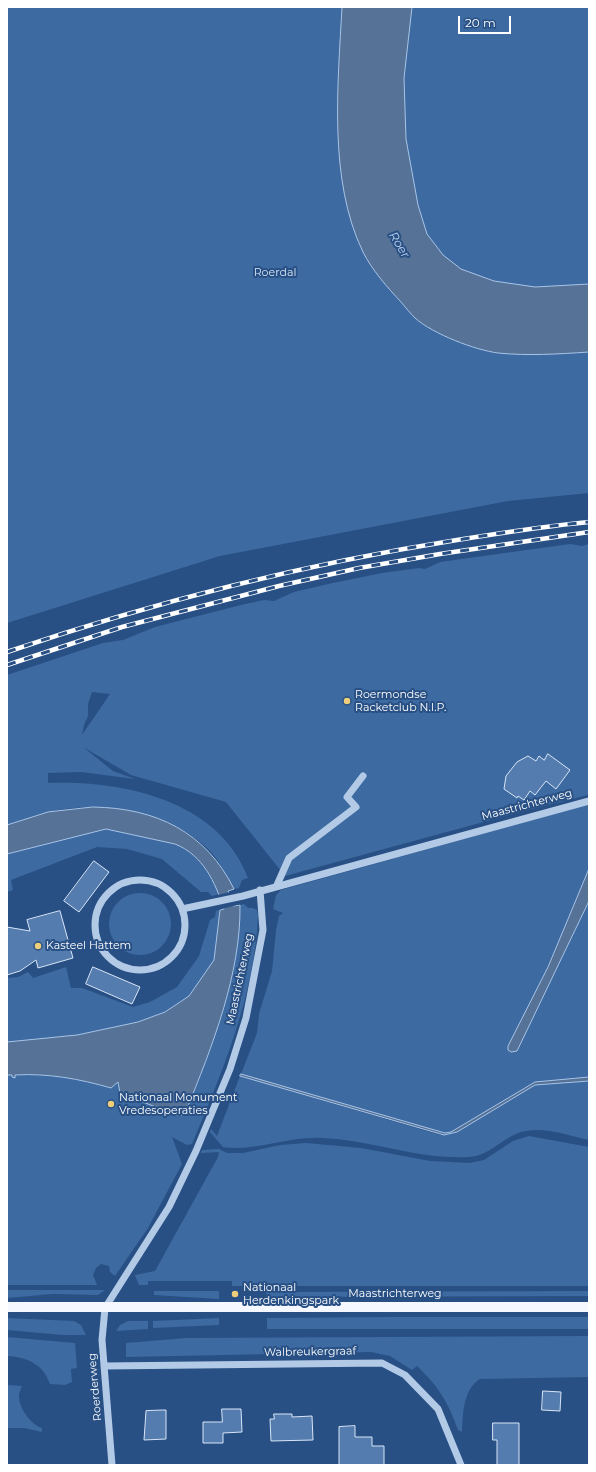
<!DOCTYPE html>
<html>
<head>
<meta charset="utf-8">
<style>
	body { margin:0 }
	#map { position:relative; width:596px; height:1472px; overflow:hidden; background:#285085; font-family:Montserrat,sans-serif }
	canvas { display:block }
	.frame { position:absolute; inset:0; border:8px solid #fff; pointer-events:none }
	.scale { position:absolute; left:458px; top:16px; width:53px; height:18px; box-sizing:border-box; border:2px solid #fff; border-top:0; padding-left:5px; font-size:12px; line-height:14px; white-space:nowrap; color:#fff; -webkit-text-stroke:3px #285085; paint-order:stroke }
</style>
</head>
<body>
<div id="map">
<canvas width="596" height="1472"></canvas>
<div class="frame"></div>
<div class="scale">20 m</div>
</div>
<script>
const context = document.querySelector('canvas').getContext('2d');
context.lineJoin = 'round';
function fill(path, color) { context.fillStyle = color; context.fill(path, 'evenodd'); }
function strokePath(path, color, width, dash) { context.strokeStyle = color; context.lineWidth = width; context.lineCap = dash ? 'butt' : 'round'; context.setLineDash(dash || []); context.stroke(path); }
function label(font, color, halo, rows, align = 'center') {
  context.font = font + ' Montserrat,sans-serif'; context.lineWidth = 4; context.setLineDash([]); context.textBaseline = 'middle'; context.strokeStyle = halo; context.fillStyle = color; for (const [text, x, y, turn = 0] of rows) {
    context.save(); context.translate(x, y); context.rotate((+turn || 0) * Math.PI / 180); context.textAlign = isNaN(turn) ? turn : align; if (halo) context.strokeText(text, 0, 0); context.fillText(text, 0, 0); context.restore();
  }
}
const green = new Path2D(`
	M7,7H589V493L508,501L220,556L7,623Z
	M570,544L582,546L589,544L588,795L524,811L285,876L226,802L131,775L83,747L113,771L135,779L81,772L48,773V783C122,780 219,800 248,878L242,880L239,888L234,889C227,876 220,862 210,851C170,810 102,800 48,812C34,815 20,821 7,825V675L103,643L123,640L155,627L241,605L264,600L274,601L294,592L328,584L382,573L419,568L425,569L440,562ZM92,692L110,694L82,735L84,725L88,716V704Z
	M589,804V869L548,967L508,1048V1050L517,1051L589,901V1077L535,1082L451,1132L445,1133L241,1074L257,1033L259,1014L272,971L276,930L279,916L283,913L273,909L276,895L281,890Z
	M106,829L175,844C199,854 208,872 219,894L212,896L208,892H201L162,859L127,849L97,847L11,880L13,890L7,892V854Z
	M109 924a31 31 0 1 1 62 0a31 31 0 1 1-62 0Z
	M244,904L248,908H253L257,910L258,915C255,994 223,1071 192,1144L187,1145L172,1137L182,1164L148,1228L115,1276L110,1272L109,1266L101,1264L96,1268L93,1275L97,1285H7V1075H12L15,1077V1075C48,1073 80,1079 111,1088L118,1082L120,1093L186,1111C212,1047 241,974 240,905Z
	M220,910L214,960L189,996L165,1012L138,1022L76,1035L7,1042V978L18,977L28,972L33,978L66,967L71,988H82L133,1007L150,1002L177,987L199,956L210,920L215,917L216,911Z
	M240,1076L440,1135L457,1132L535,1085L589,1081V1140C570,1136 546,1127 526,1131C505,1134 491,1156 469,1157C419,1160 372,1140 322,1138C288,1136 256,1152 223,1147L210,1132L211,1129L217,1136Z
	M529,1136L589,1147V1286H232V1281H148V1285H139L135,1275L155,1271L218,1157L219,1152L201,1153L202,1150L219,1149L227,1153H243L280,1145L306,1143L361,1148L430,1161L470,1163L484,1160L513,1141Z
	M7,1290H105L98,1295L53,1294L7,1298Z
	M154,1291H219V1299L154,1295Z
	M589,1291V1296L267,1297L266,1292Z
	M395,1317H589V1329H267V1318Z
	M7,1318L74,1321L81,1325L86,1335H63L7,1330Z
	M219,1318V1325L153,1328V1321Z
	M128,1321H148V1329L116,1331L120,1325Z
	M589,1336V1377L480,1379C463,1389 463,1414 462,1432L458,1430C448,1402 439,1387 417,1366L412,1370L390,1356L371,1352L126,1357V1343L186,1338Z
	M7,1337L75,1343L77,1368L71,1369L72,1382L65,1385L50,1384C43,1364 27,1357 7,1356Z
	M7,1385L22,1386C21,1389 19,1392 19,1395C18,1407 31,1425 42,1428V1432L24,1428H7Z`);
const water = new Path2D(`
	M342,7H412L404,78L406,139L418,205L427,234L443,255L461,269L494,281L535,287L589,284V352C559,354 528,356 498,353C475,350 433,334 415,318C410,313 406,308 401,302C387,287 372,270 363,252C328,180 338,84 342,7Z
	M93,807C156,808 206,832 234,889L228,891L233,906L240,905C241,974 212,1047 186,1111L182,1115H176L120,1093L118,1082L111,1088C80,1079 48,1073 15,1075V1078L12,1077V1075H7V1042L77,1035L138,1022L165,1012L189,996L214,960L220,910L224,909C215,882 203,855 175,844L106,829L7,854V825L48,812Z
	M589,869V901L517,1051L511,1052L508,1050V1046L548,967Z
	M241,1074L445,1133L451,1132L535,1082L589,1077V1081L535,1085L457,1132L444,1135L240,1076Z`);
const pier = new Path2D(`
	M235,891L231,892L234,904H241L218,910L221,908L217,895Z`);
const building = new Path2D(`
	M548,754L570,770L556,789L546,781L535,795L530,791L524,800L518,796L517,798L504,789L506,776L517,762L528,756L536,761L539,756L544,760Z
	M94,861L109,872L79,912L64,901Z
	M60,911L73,958L38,968L36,960L20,971L7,975V927L30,931L27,920Z
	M93,967L140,987L132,1004L86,984Z
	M543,1391L561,1392L560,1411L542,1410Z
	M222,1409H241L242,1432L223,1433V1443H203V1422H222Z
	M163,1410H166V1439L144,1440L146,1411Z
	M274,1414H292V1417L312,1416L313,1440L271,1441L270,1419H274Z
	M493,1423H519V1465H497V1440H493Z
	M355,1426V1437H372V1446H384V1465H339V1427Z`);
const minor = new Path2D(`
	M95 925a45 45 0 1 1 90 0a45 45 0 1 1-90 0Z
	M277,885L289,858L356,807L347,797L363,776
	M182,909L243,896L589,801
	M104,1366L382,1363L405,1375L438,1409L461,1465
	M112,1465L102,1340L105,1308L169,1207L196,1151L230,1069L246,1018L263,930L260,890`);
const major = new Path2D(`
	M7,1307H589`);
const rail = new Path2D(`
	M7,652C154,602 305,564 457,540C501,533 545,526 589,522
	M7,665L122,627L279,586L359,568L440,554L589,532`);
const markers = [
	[347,701,4,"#efce7a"],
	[38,946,4,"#efce7a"],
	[111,1104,4,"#efce7a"],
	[235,1294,4,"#efce7a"]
];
const parkNames = [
	["Roerdal",275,273]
];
const poiNames = [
	["Roermondse",355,695],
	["Racketclub N.I.P.",355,708],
	["Kasteel Hattem",46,946],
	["Nationaal Monument",119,1098],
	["Vredesoperaties",119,1111],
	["Nationaal",243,1288],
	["Herdenkingspark",243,1301]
];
const streetNames = [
	["Maastrichterweg",527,805,-15],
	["Maastrichterweg",240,979,-78],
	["Maastrichterweg",395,1294],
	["Walbreukergraaf",310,1352,-1],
	["Roerderweg",95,1387,-95]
];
const waterNames = [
	["Roer",399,245,59]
];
fill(green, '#3d6aa1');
fill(water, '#577297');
strokePath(water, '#a8c5e8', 1);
fill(pier, '#285085');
fill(building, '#557cae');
strokePath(building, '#d7e5f6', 1);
strokePath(minor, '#b3cae7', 7);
strokePath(major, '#f5f8fe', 10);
strokePath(rail, '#fff', 4.5);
strokePath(rail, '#285085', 3, [9]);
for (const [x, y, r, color] of markers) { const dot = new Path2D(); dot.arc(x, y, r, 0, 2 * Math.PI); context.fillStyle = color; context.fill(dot); strokePath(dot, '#285085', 1.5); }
label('11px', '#d7e5f6', '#285085', parkNames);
label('11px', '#fff', '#285085', poiNames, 'left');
label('11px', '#fff', '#285085', streetNames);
label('italic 12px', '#bfd4ef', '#285085', waterNames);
</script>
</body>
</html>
